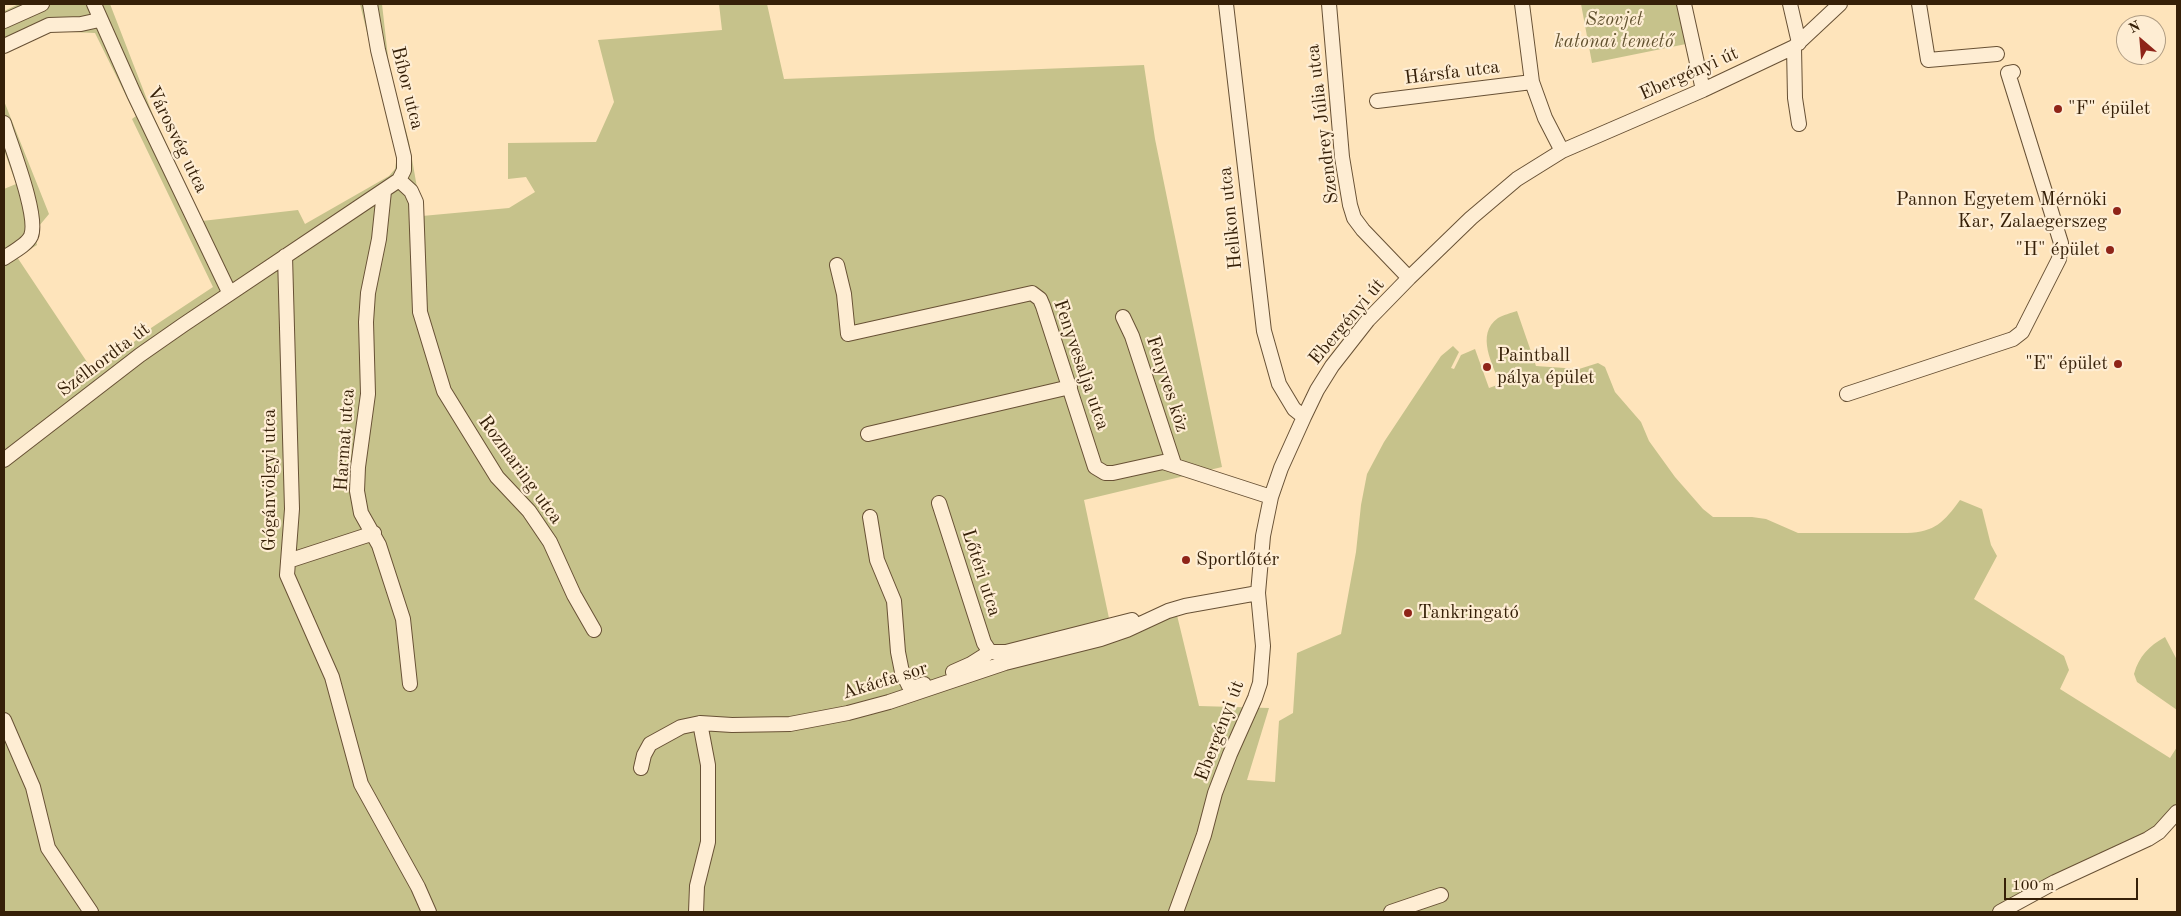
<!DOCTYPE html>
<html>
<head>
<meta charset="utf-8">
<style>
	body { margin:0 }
	#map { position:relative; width:2181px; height:916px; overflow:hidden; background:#fee4bb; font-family:"Old Standard TT",serif }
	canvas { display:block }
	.frame { position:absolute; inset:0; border:5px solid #362008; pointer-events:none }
	.north { position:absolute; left:2116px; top:15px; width:50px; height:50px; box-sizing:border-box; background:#feedd3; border:1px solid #ae9b82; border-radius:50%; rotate:333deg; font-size:14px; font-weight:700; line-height:20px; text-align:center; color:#362008 }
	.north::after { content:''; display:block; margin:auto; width:18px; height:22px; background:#8f2418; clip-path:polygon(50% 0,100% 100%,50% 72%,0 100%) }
	.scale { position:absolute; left:2004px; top:878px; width:134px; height:22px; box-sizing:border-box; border:2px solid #362008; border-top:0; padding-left:6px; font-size:15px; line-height:18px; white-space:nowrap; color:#362008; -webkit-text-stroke:4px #feedd3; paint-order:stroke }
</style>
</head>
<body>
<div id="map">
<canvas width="2181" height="916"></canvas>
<div class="frame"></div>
<div class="north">N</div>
<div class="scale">100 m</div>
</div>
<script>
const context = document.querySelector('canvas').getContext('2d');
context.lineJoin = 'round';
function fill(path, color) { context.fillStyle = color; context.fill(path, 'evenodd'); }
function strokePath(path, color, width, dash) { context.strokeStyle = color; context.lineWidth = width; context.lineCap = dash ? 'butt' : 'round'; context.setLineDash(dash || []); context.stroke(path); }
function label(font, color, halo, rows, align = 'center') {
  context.font = font + ' "Old Standard TT",serif'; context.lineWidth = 4.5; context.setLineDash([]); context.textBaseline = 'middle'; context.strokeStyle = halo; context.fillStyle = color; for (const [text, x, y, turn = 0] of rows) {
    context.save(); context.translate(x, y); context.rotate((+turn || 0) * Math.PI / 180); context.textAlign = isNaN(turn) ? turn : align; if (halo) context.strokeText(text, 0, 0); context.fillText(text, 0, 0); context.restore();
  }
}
const green = new Path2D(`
	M19,4H110L153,115L202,221L298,210L305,224L389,176L395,169L397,156L360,4H382L389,66L409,142L422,216L509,208L535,192L526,177L508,179V143L596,142L614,102L598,40L722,30L719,4H767L784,79L1144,65L1155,139L1222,467L1084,500L1110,623L1175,607L1199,706L1269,708L1247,780L1275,782L1279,721L1293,713L1297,653L1341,634L1356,552L1361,505L1367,474L1384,442L1441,356L1453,346L1459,352L1451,368L1454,369L1461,355L1475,349L1489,388L1500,384C1493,365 1475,334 1498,318C1503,315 1511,313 1517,311L1536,366L1579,369L1598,363L1605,367L1615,392L1641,422L1649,441L1675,477L1703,509L1713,517H1752L1766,519L1798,533H1907C1935,532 1944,522 1960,500L1982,509L1991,545L1997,556L1974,599L2064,656L2069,670L2060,689L2170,758L2177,747V807L2152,834L1990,912H4V189L16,184L4,150V101L49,214L34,232L37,245L17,257L95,374L151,328L213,287L132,119L136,116L95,33L45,31L4,51V11Z
	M1581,4H1678L1686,44L1592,63Z
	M2165,637L2177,660V710L2137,682L2134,674C2139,656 2149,646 2165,637Z`);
const minor = new Path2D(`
	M94,4L134,94L229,292
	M1226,4L1264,331L1279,384L1294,409L1304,417
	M1329,4L1342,157L1350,205L1354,218L1363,230L1409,278
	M1522,4L1532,82L1545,118L1562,151
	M1684,4L1703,90
	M1790,4L1799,43
	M1919,4L1928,60L1997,54
	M4,21L42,4
	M4,46L49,25L81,24L99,20
	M1794,47L1795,98L1799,124
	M1377,101L1532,82
	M4,123C11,146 39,216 31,236C27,245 11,253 4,258
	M399,180L411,191L416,202L420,312L444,391L497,477L529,511L550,542L574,595L594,630
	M384,191L379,239L368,293L366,322L368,394L358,467L357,491L361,513L379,545L403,619L410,684
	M285,256L292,509L287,575L332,677L361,784L418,887L429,912
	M837,265L844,294L848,334L1032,293L1040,299L1043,306L1095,467L1105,473H1113L1163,462L1271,497
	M1123,317L1132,336L1174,464
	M1847,394L2013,339L2022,332L2059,259L2061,243L2008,73L2013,72
	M868,434L1070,387
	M4,460L140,355L183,325L399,180L404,170V157L378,50L370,4
	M939,503L984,643L990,652
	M870,517L877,560L894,601L898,652L902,672L909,686L917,687L924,684
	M288,561L374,533
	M953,672L971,664L990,652H1006L1132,620
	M4,720L33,787L48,848L91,912
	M641,768L644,755L650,744L681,727L700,723L732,725L790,724L848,713L889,702L1005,663L1101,639L1127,630L1168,611L1185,606L1258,593
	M696,912L697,886L708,842V765L700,723
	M1176,912L1204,835L1215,793L1230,754L1255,698L1260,683L1263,646L1258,593L1263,536L1271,497L1281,468L1304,417L1317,390L1332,366L1368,320L1409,278L1471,218L1517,179L1562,151L1703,90L1794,47L1840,4
	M1391,912L1441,895
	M2000,912L2055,882L2148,839L2159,832L2177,812`);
const markers = [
	[2058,109,5,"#8f2418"],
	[2117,211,5,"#8f2418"],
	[2110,250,5,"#8f2418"],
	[2118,364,5,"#8f2418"],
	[1487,367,5,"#8f2418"],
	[1186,560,5,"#8f2418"],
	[1408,613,5,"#8f2418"]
];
const parkNames = [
	["Szovjet",1614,20],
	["katonai temető",1614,42]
];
const streetNames = [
	["Hársfa utca",1452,73,-7],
	["Ebergényi út",1689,74,-24],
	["Bíbor utca",407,88,76],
	["Szendrey Júlia utca",1323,124,-97],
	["Városvég utca",177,140,64],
	["Helikon utca",1231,218,-96],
	["Ebergényi út",1347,322,-50],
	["Szélhordta út",104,360,-37],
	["Fenyvesalja utca",1081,365,71],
	["Fenyves köz",1167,384,72],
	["Harmat utca",345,440,-86],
	["Rozmaring utca",520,470,54],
	["Gógánvölgyi utca",270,480,-90],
	["Lőtéri utca",981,573,72],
	["Akácfa sor",885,681,-17],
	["Ebergényi út",1220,731,-69]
];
const poiNames = [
	["\"F\" épület",2068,109],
	["Pannon Egyetem Mérnöki",2107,200,"right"],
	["Kar, Zalaegerszeg",2107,222,"right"],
	["\"H\" épület",2100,250,"right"],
	["Paintball",1497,356],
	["pálya épület",1497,378],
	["\"E\" épület",2108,364,"right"],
	["Sportlőtér",1196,560],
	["Tankringató",1418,613]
];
fill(green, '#c6c28b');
strokePath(minor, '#685135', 16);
strokePath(minor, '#feedd3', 14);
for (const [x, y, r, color] of markers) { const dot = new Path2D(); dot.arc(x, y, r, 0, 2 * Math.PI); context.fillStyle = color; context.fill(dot); strokePath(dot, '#feedd3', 2); }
label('italic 19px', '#61512f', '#feedd3', parkNames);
label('19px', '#362008', '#feedd3', streetNames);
label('19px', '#362008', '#feedd3', poiNames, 'left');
</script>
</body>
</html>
